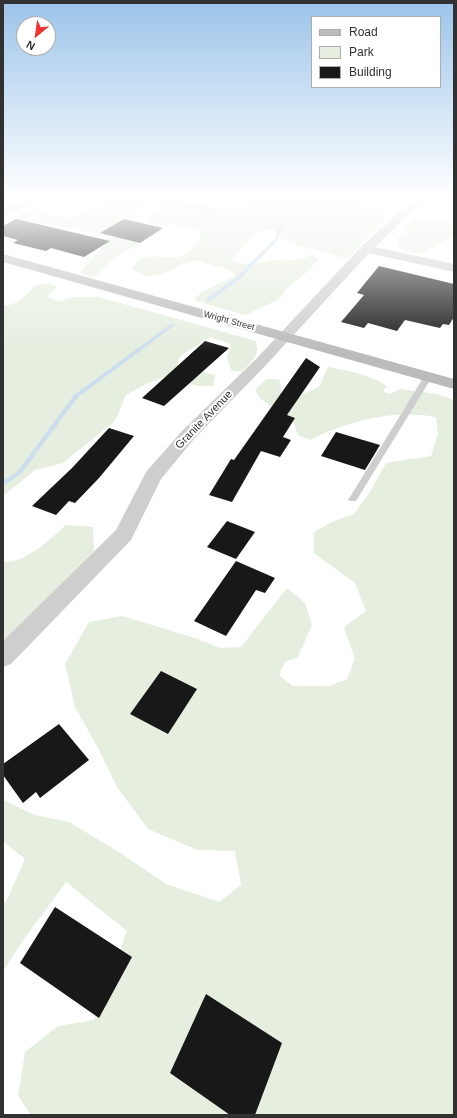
<!DOCTYPE html>
<html>
<head>
<meta charset="utf-8">
<style>
	body { margin:0 }
	#map { position:relative; width:457px; height:1118px; overflow:hidden; background:#fff; font-family:Helvetica,sans-serif }
	canvas { display:block }
	.frame { position:absolute; inset:0; border:4px solid #313131; pointer-events:none }
	.legend { position:absolute; left:311px; top:16px; width:130px; height:72px; box-sizing:border-box; background:#fff; border:1px solid #adadad; margin:0; padding:5px 7px; list-style:none; font-size:12px; color:#313131 }
	.legend li { display:flex; align-items:center; gap:8px; height:20px }
	.legend b { width:20px; border:1px solid #adadad }
	.north { position:absolute; left:16px; top:16px; width:40px; height:40px; box-sizing:border-box; background:#fff; border:1px solid #adadad; border-radius:50%; rotate:209deg; font-size:11px; font-weight:700; line-height:16px; text-align:center; color:#313131 }
	.north::after { content:''; display:block; margin:auto; width:14px; height:18px; background:#ed342e; clip-path:polygon(50% 0,100% 100%,50% 72%,0 100%) }
</style>
</head>
<body>
<div id="map">
<canvas width="457" height="1118"></canvas>
<div class="frame"></div>
<ul class="legend">
<li><b style="height:5px;background:#bbb"></b>Road</li>
<li><b style="height:11px;background:#e5eedf"></b>Park</li>
<li><b style="height:11px;background:#181818"></b>Building</li>
</ul>
<div class="north">N</div>
</div>
<script>
const context = document.querySelector('canvas').getContext('2d');
context.lineJoin = 'round';
function fill(path, color) { context.fillStyle = color; context.fill(path, 'evenodd'); }
function label(font, color, halo, rows, align = 'center') {
  context.font = font + ' Helvetica,sans-serif'; context.lineWidth = 4; context.setLineDash([]); context.textBaseline = 'middle'; context.strokeStyle = halo; context.fillStyle = color; for (const [text, x, y, turn = 0] of rows) {
    context.save(); context.translate(x, y); context.rotate((+turn || 0) * Math.PI / 180); context.textAlign = isNaN(turn) ? turn : align; if (halo) context.strokeText(text, 0, 0); context.fillText(text, 0, 0); context.restore();
  }
}
const green = new Path2D(`
	M122,196L144,199L146,205C137,209 124,213 119,222L137,244L110,261L94,277L80,273L107,241L105,236L68,227L18,220V215L39,207L45,209L41,212L67,218L78,216L109,198Z
	M180,196C186,197 191,201 197,203C210,207 230,210 244,206C249,204 253,198 259,196H342C348,200 353,200 360,203C370,206 377,211 385,218L348,258L335,256L326,251L298,246L281,239V235C262,219 244,246 232,260C244,267 257,263 269,261C284,259 299,263 312,254L318,259L308,271L288,287L278,300L245,315L194,300L202,292L236,275L229,270L196,260L183,264L161,275L146,276L132,270C142,247 161,261 179,257C190,254 197,245 202,236L197,229L171,224L165,226L147,222L154,213Z
	M434,196H454V205L447,206L434,205L433,197Z
	M419,218L454,224V239L449,238L421,254L400,250L397,240L412,220Z
	M48,283L57,287L50,293L48,298L58,301L76,297H99L256,341C260,355 252,362 242,371H231L227,357L231,344L210,337L179,357L178,365L196,371L215,375L213,386H199L164,377L146,384L126,395L115,421L63,463L35,470L3,496V305C17,306 26,296 34,286Z
	M328,367C348,371 369,374 387,386L383,391L389,394L400,389L437,394L454,400V1115H31L18,1096L25,1052L58,1026L94,1020L127,931L66,882L24,939L3,971V904L6,902L25,859L3,841V800L35,815L69,822L122,854L166,884L219,902L241,885L235,851L197,850L148,829L117,787L97,746L75,707L65,664L89,622L122,616L195,638L220,648L241,647L287,588L305,603L312,625L298,657L285,662L279,675L293,686H329L347,679L355,659L344,627L366,611L355,583L314,553V532L334,521L354,514L370,492L386,463L431,456L438,434L436,417C393,409 348,421 310,440L298,435L293,421L261,399L255,390L266,379H279L281,386V394L296,397L319,387Z
	M66,525L93,527L94,551L3,643V562C25,564 50,539 66,525Z`);
const stream = new Path2D(`
	M272,196H275L290,206L278,240L239,280L210,301H206V299L235,278L275,239L286,206Z
	M171,324L175,325L78,397L21,474L3,486V481L17,472L74,395Z`);
const building = new Path2D(`
	M16,219L110,241L84,257L51,248L46,251L13,243L18,240L3,236V226Z
	M124,219L163,228L140,243L100,233Z
	M379,266L454,284V317L449,325L443,324L440,328L405,320L397,331L368,323L364,328L341,322L364,295L357,293Z
	M205,341L229,348L164,406L142,398Z
	M306,358L320,367L287,415L295,418L283,437L291,440L280,457L261,451L232,502L209,495L231,459L234,460Z
	M109,428L134,436L99,478L75,503L69,501L56,515L32,506L72,468Z
	M336,432L380,445L365,470L321,456Z
	M227,521L255,532L236,559L207,547Z
	M236,561L275,578L265,593L256,590L226,636L194,621Z
	M161,671L197,689L168,734L130,714Z
	M59,724L89,760L40,798L36,792L23,803L3,775V764Z
	M55,907L132,957L99,1018L20,963Z
	M206,994L282,1043L255,1115H230L170,1073Z`);
const lane = new Path2D(`
	M425,375H431L432,377L356,501H350L348,499L350,497Z`);
const street = new Path2D(`
	M33,196H46L45,198L3,217V210Z
	M137,196H155L209,207L214,210L209,213L142,199Z
	M417,196H428L375,247L454,264V272L369,253L266,365L194,439L161,479L131,540L11,664L3,667V641L116,530L146,472L182,431L256,359L362,246Z`);
const secondary = new Path2D(`
	M3,254L454,379V389L3,262Z`);
const farStreetnames = [
	["Wright Street",229,321,15]
];
const streetNames = [
	["Granite Avenue",204,420,-46]
];
fill(green, '#e5eedf');
fill(stream, '#cbddee');
fill(building, '#181818');
fill(lane, '#cecece');
fill(street, '#cecece');
fill(secondary, '#bbb');
const sky = context.createLinearGradient(0, 0, 0, 352);
sky.addColorStop(0, '#9cc4ea');
sky.addColorStop(0.56, '#fff');
sky.addColorStop(1, '#ffffff00');
context.fillStyle = sky;
context.fillRect(0, 0, 457, 352);
label('9px', '#313131', '#fff', farStreetnames);
label('11px', '#313131', '#fff', streetNames);
</script>
</body>
</html>
